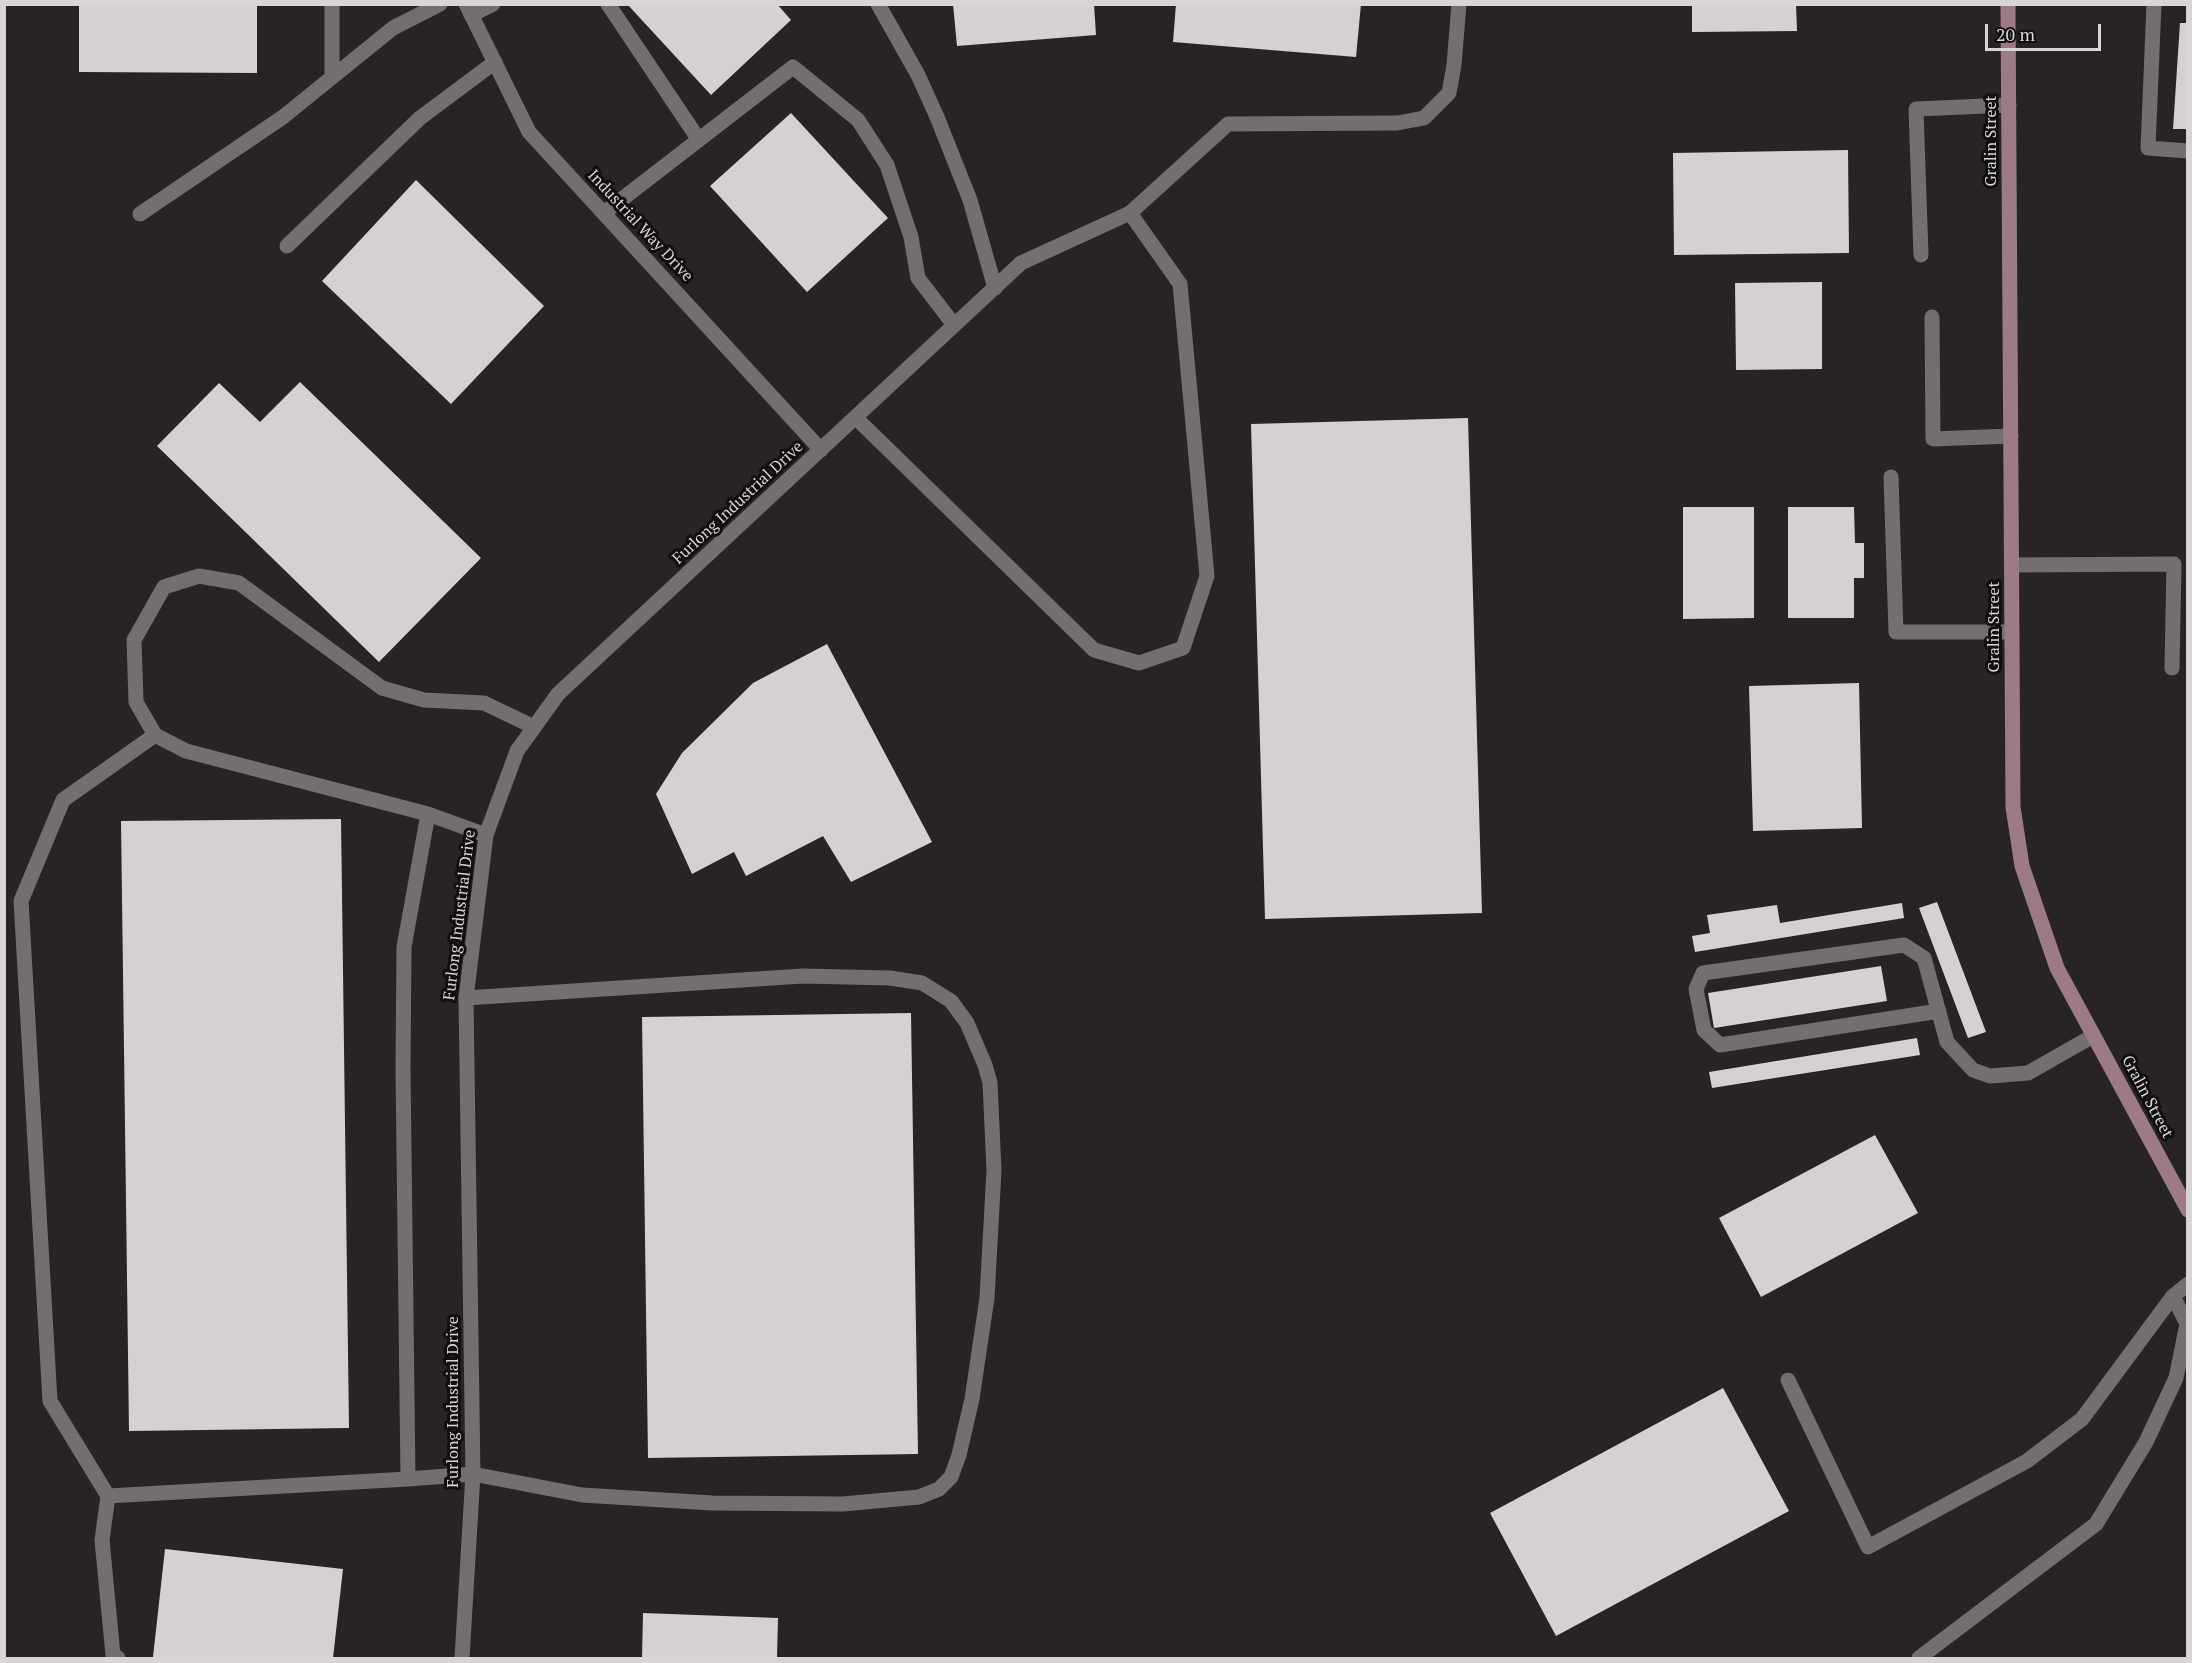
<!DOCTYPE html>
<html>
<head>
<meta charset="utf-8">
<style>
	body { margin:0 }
	#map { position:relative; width:2192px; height:1663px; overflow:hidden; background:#282425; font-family:"PT Serif",serif }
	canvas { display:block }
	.frame { position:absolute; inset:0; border:6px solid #d8d5d6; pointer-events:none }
	.scale { position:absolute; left:1985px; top:24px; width:116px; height:27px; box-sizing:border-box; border:3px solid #d8d5d6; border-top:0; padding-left:8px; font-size:18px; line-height:21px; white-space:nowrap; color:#d8d5d6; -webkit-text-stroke:4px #100e0e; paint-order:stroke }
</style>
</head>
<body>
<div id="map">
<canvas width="2192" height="1663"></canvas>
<div class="frame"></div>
<div class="scale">20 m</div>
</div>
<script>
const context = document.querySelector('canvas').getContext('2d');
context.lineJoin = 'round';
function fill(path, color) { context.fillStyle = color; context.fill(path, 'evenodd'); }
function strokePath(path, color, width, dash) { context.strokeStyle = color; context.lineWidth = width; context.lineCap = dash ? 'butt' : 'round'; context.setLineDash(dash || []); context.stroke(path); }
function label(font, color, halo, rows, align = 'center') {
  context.font = font + ' "PT Serif",serif'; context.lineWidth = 6; context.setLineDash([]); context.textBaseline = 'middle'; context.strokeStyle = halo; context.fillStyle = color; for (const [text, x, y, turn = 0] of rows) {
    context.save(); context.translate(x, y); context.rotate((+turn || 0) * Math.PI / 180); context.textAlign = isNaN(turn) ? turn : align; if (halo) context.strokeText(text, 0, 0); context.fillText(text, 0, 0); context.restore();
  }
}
const building = new Path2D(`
	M79,4H257V73L79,72Z
	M627,4H777L791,20L711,95Z
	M953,4H1094L1096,35L957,46Z
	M1176,4H1361L1356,57L1173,42Z
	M1692,4H1796L1797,31L1692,32Z
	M2180,23H2188V129H2173Z
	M791,113L888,218L807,292L710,186Z
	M1848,150L1849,253L1674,255L1673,153Z
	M416,180L544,306L451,404L322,281Z
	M1822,282V369L1736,370L1735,283Z
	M300,382L481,558L379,662L157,446L219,383L260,422Z
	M1468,418L1482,913L1265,919L1251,424Z
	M1683,507H1754V618L1683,619Z
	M1788,507H1854L1855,543H1864V578H1854V618H1788Z
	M827,644L932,842L851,882L823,836L746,876L734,852L692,874L656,794L682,753L753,683Z
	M1859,683L1862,828L1753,831L1749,686Z
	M341,819L349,1428L129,1431L121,821Z
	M1937,902L1986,1032L1968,1038L1919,908Z
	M1902,903L1904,918L1695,952L1692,936L1710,933L1707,915L1777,905L1780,923Z
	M1881,966L1887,1001L1714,1028L1708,993Z
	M911,1013L918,1454L648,1458L642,1017Z
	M1917,1038L1920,1055L1712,1088L1709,1072Z
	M1875,1135L1918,1213L1761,1297L1719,1218Z
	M1723,1388L1789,1511L1556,1636L1490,1513Z
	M165,1549L343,1569L333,1658L153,1657Z
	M643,1613L778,1618L777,1658H642Z`);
const lane = new Path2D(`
	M608,4L699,140
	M878,4L918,75L937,117L970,200L995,288
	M2154,4L2148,148L2188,151
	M471,15L493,4
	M332,77V4
	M604,213L793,67L858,120L887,165L911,237L918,278L954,325
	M140,214L283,117L393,28L440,4
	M287,246L420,118L495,62
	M1921,255L1916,109L2009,105
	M1932,317L1933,439L2011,436
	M856,418L1094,650L1139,663L1183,648L1207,576L1180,284L1130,213L1228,124L1397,123L1424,118L1449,93L1454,65L1459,4
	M1891,477L1896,632H2012
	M2012,565L2174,564L2172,668
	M428,814L186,751L155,735L136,702L134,640L164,587L199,576L239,583L382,688L424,700L484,703L534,727
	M466,998L803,976L890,978L922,983L951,1001L967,1023L985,1065L990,1083L994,1170L987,1298L972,1399L959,1455L951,1477L939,1489L919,1497L843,1504L712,1503L582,1495L473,1474L408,1479L403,1069L404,947L428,814L486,835
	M1939,1011L1720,1045L1704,1030L1696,989L1703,973L1904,945L1924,958L1947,1042L1973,1070L1990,1076L2028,1073L2093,1036
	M1788,1380L1868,1547L2027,1461L2082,1419L2173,1296L2188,1284
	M108,1496L50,1401L21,901L63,800L155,735
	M118,1658L113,1655L102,1540L108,1496L408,1479
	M1919,1658L2096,1524L2146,1442L2176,1378L2187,1324L2173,1296`);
const street = new Path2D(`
	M466,4L529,132L821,450
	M462,1658L473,1474L466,998L486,835L517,751L558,694L1021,263L1130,213`);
const secondary = new Path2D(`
	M2008,4L2013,807L2022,866L2057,968L2188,1210`);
const streetNames = [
	["Gralin Street",1991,141,-90],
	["Industrial Way Drive",640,226,47],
	["Furlong Industrial Drive",738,503,-43],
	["Gralin Street",1994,627,-90],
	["Furlong Industrial Drive",460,915,-83],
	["Gralin Street",2147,1097,62],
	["Furlong Industrial Drive",453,1402,-90]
];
fill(building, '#d5d0d1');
strokePath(lane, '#736e70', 15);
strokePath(street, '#736e70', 15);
strokePath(secondary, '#9c7a87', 15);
label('16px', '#d8d5d6', '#100e0e', streetNames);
</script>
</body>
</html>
